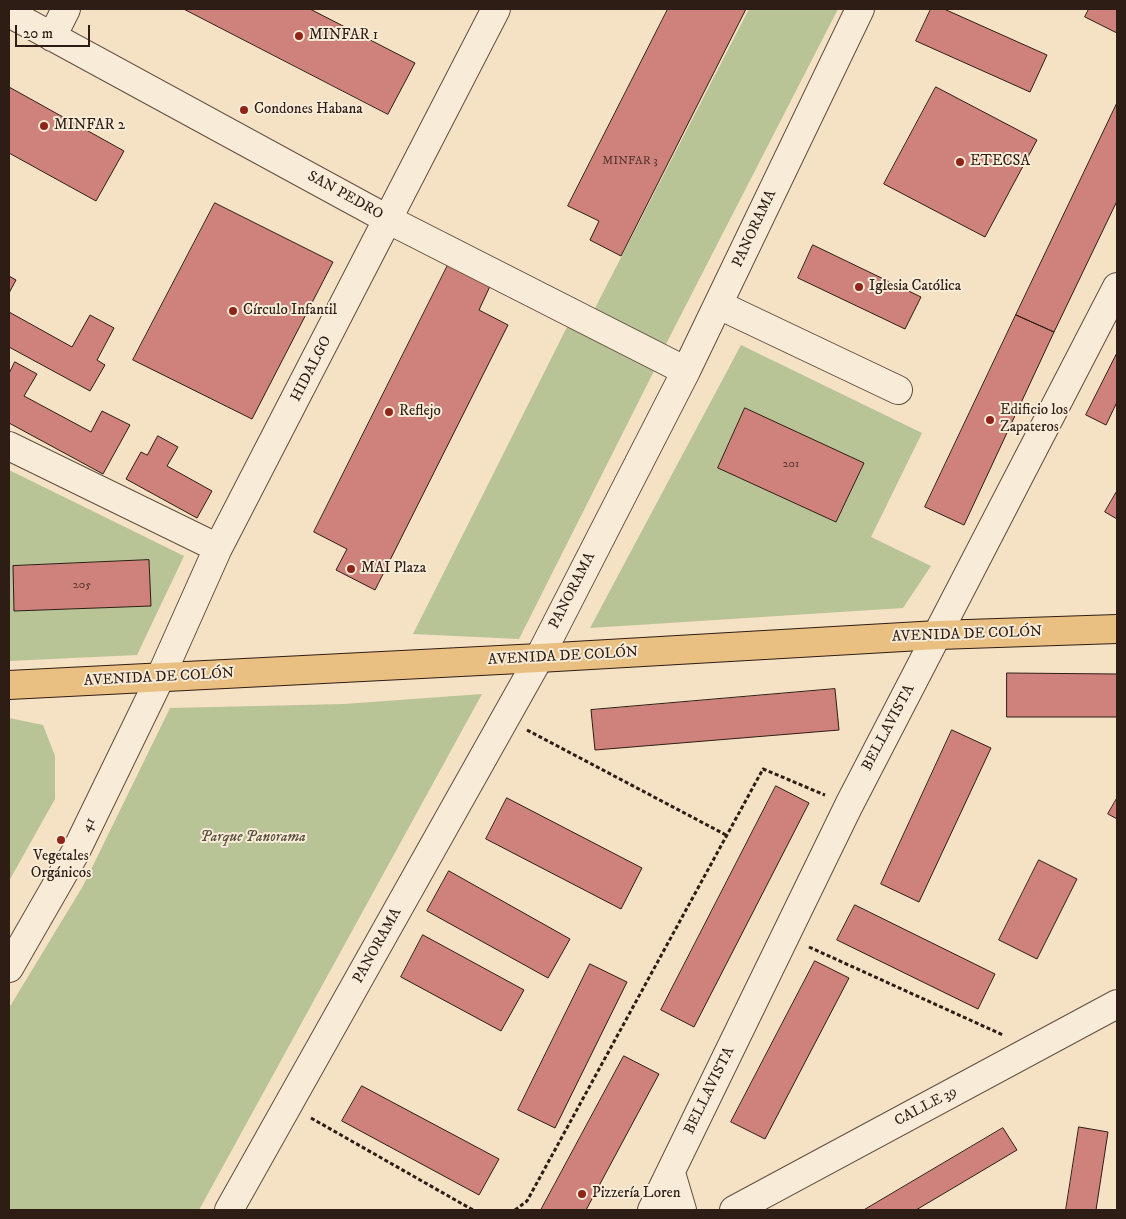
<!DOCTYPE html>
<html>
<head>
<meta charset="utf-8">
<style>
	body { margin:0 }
	#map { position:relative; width:1126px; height:1219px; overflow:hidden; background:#f5e1c3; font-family:"IM FELL DW Pica",serif }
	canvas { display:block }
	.frame { position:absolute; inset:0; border:10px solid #2e1d15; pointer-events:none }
	.scale { position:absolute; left:15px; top:25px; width:75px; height:22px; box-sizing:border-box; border:2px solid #2e1d15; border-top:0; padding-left:6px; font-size:15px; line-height:18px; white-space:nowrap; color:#2e1d15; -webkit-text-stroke:4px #f8ecd8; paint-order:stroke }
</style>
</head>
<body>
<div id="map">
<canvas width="1126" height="1219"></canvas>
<div class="frame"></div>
<div class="scale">20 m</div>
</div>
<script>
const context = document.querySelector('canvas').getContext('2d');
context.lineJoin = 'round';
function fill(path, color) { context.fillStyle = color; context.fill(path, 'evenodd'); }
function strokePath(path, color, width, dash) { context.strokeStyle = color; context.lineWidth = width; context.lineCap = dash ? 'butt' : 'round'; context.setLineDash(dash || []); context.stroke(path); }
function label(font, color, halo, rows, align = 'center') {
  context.font = font + ' "IM FELL DW Pica",serif'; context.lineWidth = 4; context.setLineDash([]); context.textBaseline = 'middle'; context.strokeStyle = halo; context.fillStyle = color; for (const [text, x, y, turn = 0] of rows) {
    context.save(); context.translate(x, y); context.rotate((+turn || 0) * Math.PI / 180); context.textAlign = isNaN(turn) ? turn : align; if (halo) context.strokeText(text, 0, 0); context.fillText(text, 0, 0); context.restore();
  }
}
const green = new Path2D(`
	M749,9H838L666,344L593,312Z
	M571,319L657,365L519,639L413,634Z
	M741,345L922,433L871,537L931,566L903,608L590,628Z
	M9,470L184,556L137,655L9,661Z
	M482,694L199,1210H9V1008L83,886L170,708L344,704Z
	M9,718L43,725L55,756V799L9,881Z`);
const building = new Path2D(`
	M184,9H310L415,63L388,114Z
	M668,9H746L621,256L590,240L599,221L568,206Z
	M931,9H944L1047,55L1030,92L916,41Z
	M1089,9H1117V33L1085,17Z
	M9,87L124,151L96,201L9,153Z
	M936,87L1037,140L985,237L884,184Z
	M1117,103V201L1054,332L1016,315Z
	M215,203L333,262L252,419L133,360Z
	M813,245L921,297L905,329L798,278Z
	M449,263L491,284L479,310L508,325L375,590L336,570L347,549L314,532Z
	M9,276L16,280L9,293Z
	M9,312L72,347L90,315L114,328L97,360L105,365L90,391L9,347Z
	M1016,315L1054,332L964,525L925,507Z
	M1117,353V402L1106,425L1086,415Z
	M15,362L37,374L24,396L91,432L102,411L130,425L103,474L9,423V374Z
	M745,408L864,463L836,522L718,468Z
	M158,436L178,447L167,466L212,491L197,518L126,479L141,452L147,455Z
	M1117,491V519L1105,512Z
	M149,560L151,606L14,611L13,566Z
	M1007,673L1117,674V717H1007Z
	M835,689L839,730L595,750L591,710Z
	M952,730L991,748L919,902L881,884Z
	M776,786L809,803L694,1027L661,1010Z
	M507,798L642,868L621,909L486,839Z
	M1117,798V819L1108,814Z
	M1039,860L1077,879L1037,959L999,940Z
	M449,871L570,939L548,978L427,911Z
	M855,905L995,974L978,1009L837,940Z
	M423,935L524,990L501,1031L401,977Z
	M815,961L849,978L765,1139L731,1122Z
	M590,964L627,982L555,1128L518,1110Z
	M624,1056L659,1074L586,1210H541Z
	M362,1086L499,1159L479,1195L342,1121Z
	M1079,1127L1108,1132L1096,1210H1066Z
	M1003,1128L1017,1150L916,1210H864Z`);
const path = new Path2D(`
	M527,730L728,836
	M809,947L1003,1035
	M311,1118L473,1210
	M515,1210L527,1201L763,769L825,795`);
const minor = new Path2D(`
	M9,13L389,220L686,371
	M52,37L66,9
	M719,305L898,390
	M9,446L218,548
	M9,968L75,853L160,678L218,548L496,9
	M671,1173L682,1210
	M229,1210L539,658L686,371L860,9
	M652,1210L849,805L1117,287
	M734,1210L1117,1004`);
const major = new Path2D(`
	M9,685L539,658L938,635L1117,629`);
const markers = [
	[299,36,5,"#8f2418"],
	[244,110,5,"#8f2418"],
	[44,126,5,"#8f2418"],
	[960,162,5,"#8f2418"],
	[859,287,5,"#8f2418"],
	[233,311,5,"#8f2418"],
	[389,412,5,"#8f2418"],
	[990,420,5,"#8f2418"],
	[351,569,5,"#8f2418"],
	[61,840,5,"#8f2418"],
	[582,1194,5,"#8f2418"]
];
const numberNames = [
	["MINFAR 3",630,162],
	["201",791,465],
	["205",82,586]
];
const poiNames = [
	["MINFAR 1",309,36],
	["Condones Habana",254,110],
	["MINFAR 2",54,126],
	["ETECSA",970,162],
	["Iglesia Católica",869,287],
	["Círculo Infantil",243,311],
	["Edificio los",1000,411],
	["Zapateros",1000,428],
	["Reflejo",399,412],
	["MAI Plaza",361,569],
	["Vegetales",61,857,"center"],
	["Orgánicos",61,874,"center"],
	["Pizzería Loren",592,1194]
];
const streetNames = [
	["SAN PEDRO",345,196,29],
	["PANORAMA",755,229,-65],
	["HIDALGO",312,369,-63],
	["PANORAMA",573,591,-63],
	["AVENIDA DE COLÓN",967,635,-2],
	["AVENIDA DE COLÓN",563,657,-3],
	["AVENIDA DE COLÓN",159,678,-3],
	["BELLAVISTA",889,728,-62],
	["41",89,825,-64],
	["PANORAMA",378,946,-61],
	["BELLAVISTA",710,1091,-64],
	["CALLE 39",926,1107,-28]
];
const parkNames = [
	["Parque Panorama",253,838]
];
fill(green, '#b8c396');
fill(building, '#ce827b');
strokePath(building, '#2e1d15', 1);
strokePath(minor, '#604e40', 30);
strokePath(major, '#2e1d15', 30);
strokePath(path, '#2e1d15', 3, [4, 2.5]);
strokePath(minor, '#f8ecd8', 28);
strokePath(major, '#eac082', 28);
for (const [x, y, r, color] of markers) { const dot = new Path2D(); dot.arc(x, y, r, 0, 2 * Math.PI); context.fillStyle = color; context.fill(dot); strokePath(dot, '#f8ecd8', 2); }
label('12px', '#56362e', null, numberNames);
label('15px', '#2e1d15', '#f8ecd8', poiNames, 'left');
label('15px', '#2e1d15', '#f8ecd8', streetNames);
label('italic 15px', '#574f3c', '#f8ecd8', parkNames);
</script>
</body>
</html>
